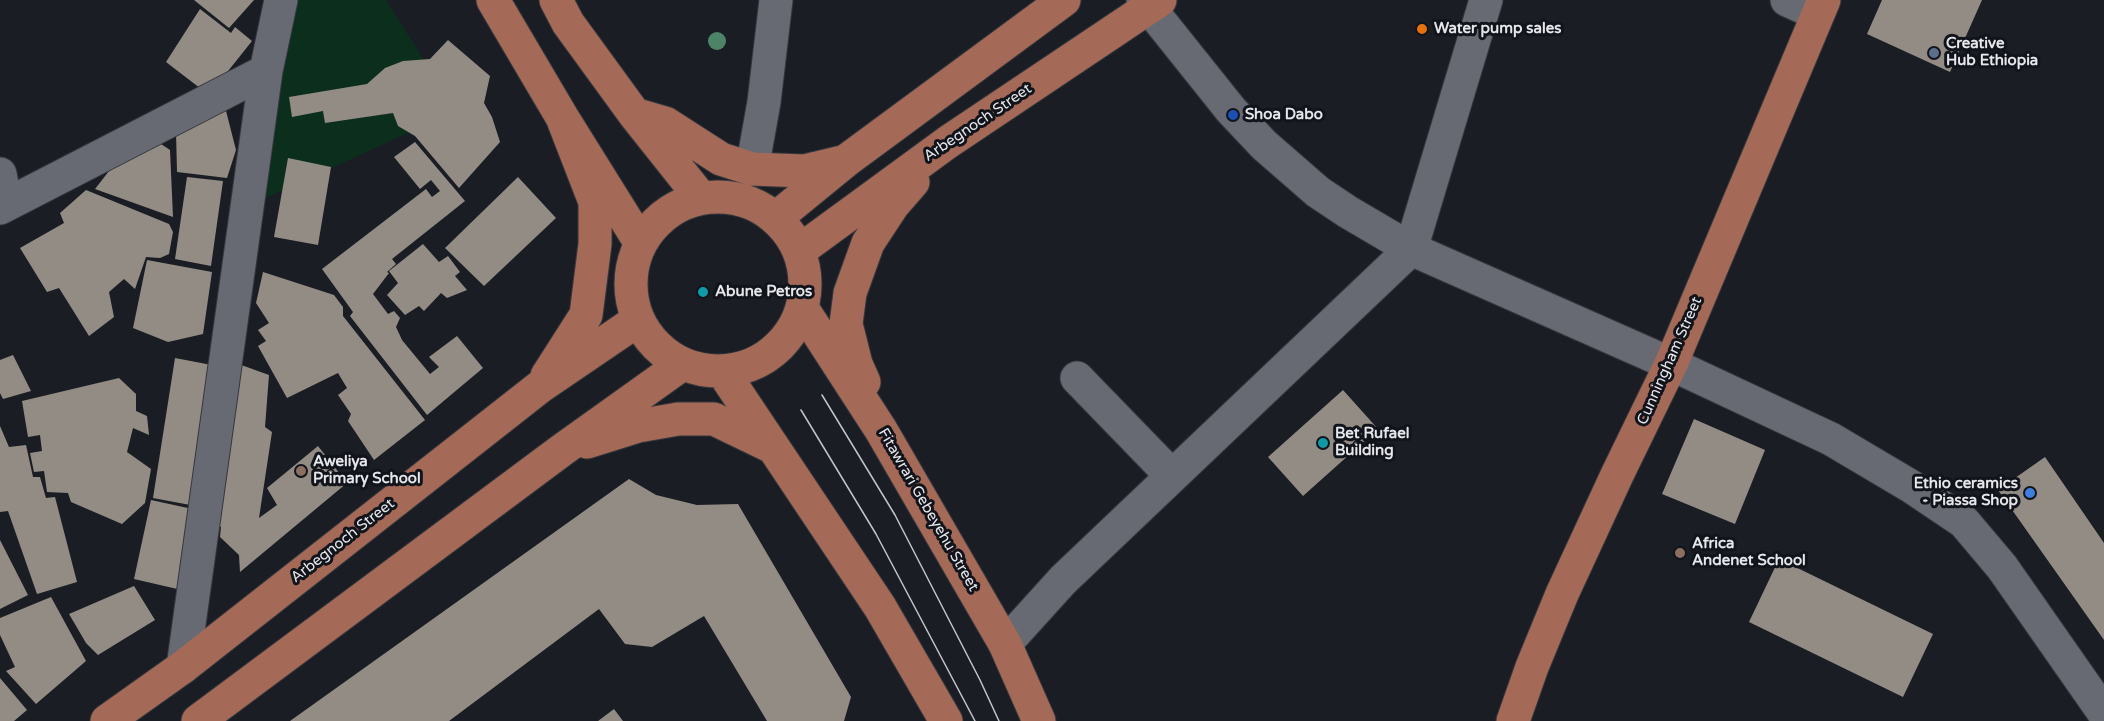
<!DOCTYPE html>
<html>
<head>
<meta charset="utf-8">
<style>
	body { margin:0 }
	canvas { display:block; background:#1a1d23 }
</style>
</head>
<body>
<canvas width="2104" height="721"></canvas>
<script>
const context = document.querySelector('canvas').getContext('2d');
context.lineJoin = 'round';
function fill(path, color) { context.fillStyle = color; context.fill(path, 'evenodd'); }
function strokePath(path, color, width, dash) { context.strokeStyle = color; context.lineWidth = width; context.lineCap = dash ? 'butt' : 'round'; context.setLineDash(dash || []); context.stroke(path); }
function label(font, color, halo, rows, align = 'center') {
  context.font = font + ' "Varela Round",sans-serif'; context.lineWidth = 6; context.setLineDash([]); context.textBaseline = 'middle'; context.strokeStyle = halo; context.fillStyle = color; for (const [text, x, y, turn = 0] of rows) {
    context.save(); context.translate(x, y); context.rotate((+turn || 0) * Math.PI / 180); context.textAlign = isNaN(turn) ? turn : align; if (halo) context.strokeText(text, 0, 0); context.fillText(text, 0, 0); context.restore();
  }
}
const green = new Path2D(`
	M296,0H386L456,111L257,202Z`);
const building = new Path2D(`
	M194,0H254L229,28Z
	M1882,0H1982L1950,72L1867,34Z
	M200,9L231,33L235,27L252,41L209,95L166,62Z
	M448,40L490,76L484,103L492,117L500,142L459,188L415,136L398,126L393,113L325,123L323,111L292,117L289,97L367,84L385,68L403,61L430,59Z
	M225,107L236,150L227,178L177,172L176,132Z
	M158,142L170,150L173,217L95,189L109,171Z
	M415,142L465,201L392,259L396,264L387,272L389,273L373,294L388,314L394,311L400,318L396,327L402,340L430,374L439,367L429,357L457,336L483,368L427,415L350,316L353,312L322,269L426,189L432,197L440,191L431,180L420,189L394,157Z
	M288,158L331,167L318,245L274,237Z
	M187,177L223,181L211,266L175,259Z
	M518,177L556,218L484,286L445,248Z
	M86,190L169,224L173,232L169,254L160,258L146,257L135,289L124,279L109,292L114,317L89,336L59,288L47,292L20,248L64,223L60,213Z
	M423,244L439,262L448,256L460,272L455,276L467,290L447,298L441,293L424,311L419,306L405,315L387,295L398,283L389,271Z
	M147,260L212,272L203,334L168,342L133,328Z
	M263,272L334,295L343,307V316L425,420L374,460L348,421L351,414L338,395L347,388L338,373L287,398L258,346L266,341L258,330L269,323L256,303Z
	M13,355L31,391L3,399L0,393V360Z
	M175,358L222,367L201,507L153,498Z
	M233,362L269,375L265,427L272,432L259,518L277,505L267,488L318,446L347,483L240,572L239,555L220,537L221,527L212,521Z
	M119,378L136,394V411L147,416L149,435L133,428L127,452L151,469L145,503L122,524L71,502L68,493L47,492L44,471L34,472L30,453L42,451L40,435L28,437L22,401Z
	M1343,390L1378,429L1303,496L1268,457Z
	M1694,419L1765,450L1735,524L1662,494Z
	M0,426L9,447L26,445L33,477H40L46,498L55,497L77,582L37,594L8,511L0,512Z
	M2045,457L2104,543V640L1998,490Z
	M629,479L656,495L697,505L738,504L851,697L844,721H767L704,616L652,647L625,644L599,609L449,721H290Z
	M151,500L197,510L186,591L134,579Z
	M0,540L28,595L0,609Z
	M1779,559L1933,634L1903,697L1749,622Z
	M134,586L155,620L98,655L86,643L69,614Z
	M51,597L86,661L36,704L6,671L15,667L0,635V618Z
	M0,678L27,710L14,721H0Z
	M614,709L623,721H598Z`);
const minor = new Path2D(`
	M1143,0L1231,110L1264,145L1318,192L1348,212L1411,249L1671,364L1831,439L1912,487L1964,522L2002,567L2104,713
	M1787,0L1818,14
	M752,169L764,102L776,0
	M0,174L6,205
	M0,208L266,71
	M1077,378L1172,476
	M1005,644L1063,580L1411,249L1486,0
	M183,667L266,71L281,0`);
const major = new Path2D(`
	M493,0L562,117L640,242
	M556,0L568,23L635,115L701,198
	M641,116L665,123L721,159L752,169L804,171L842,162
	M631 284a87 87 0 1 1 174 0a87 87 0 1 1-174 0Z
	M776,218L847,160L1064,0
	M799,251L948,142L1160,0
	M802,308L881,430L1005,644L1039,721
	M723,372L880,607L946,721
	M547,376L586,315L595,244V202L562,117
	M864,382L856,364L846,324L850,293L868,243L893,205L913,182
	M587,442L638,426L678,419H714L772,447
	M107,721L183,667L541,386L638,320
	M198,721L562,450L681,365
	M1513,721L1532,667L1562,594L1617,475L1671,364L1824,0`);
const tram = new Path2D(`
	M822,395L895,515L980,680L999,721
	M801,410L876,534L975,721`);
const trees = [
	[717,41]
];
const markers = [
	[1422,29,6,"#e8710a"],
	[1934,53,6,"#5c6f8a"],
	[1233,115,6,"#1a4fb4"],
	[703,292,6,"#0f9aa8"],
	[1323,443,6,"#0f9aa8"],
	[301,471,6,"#8d6e63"],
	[2030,493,6,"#3f7fe0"],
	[1680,553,6,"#8d6e63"]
];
const poiNames = [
	["Water pump sales",1434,29],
	["Creative",1946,44],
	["Hub Ethiopia",1946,61],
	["Shoa Dabo",1245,115],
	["Abune Petros",715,292],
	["Bet Rufael",1335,434],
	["Building",1335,451],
	["Aweliya",313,462],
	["Primary School",313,479],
	["Ethio ceramics",2018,484,"right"],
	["- Piassa Shop",2018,501,"right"],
	["Africa",1692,544],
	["Andenet School",1692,561]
];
const streetNames = [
	["Arbegnoch Street",978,123,-34],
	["Cunningham Street",1670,361,-66],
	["Fitawrari Gebeyehu Street",928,510,60],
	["Arbegnoch Street",343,541,-38]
];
fill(green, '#0b2f1c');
fill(building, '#938c85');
strokePath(minor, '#36383d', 35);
strokePath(major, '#36383d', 35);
strokePath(minor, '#676a72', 33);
strokePath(major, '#a56958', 33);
strokePath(tram, '#c2c4c9', 1.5);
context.fillStyle = '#4d8468';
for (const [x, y] of trees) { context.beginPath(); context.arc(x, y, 9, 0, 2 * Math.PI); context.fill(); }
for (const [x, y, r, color] of markers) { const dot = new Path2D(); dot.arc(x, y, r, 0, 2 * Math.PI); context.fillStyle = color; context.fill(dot); strokePath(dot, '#11141a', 2); }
label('bold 15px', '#e5e7ec', '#11141a', poiNames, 'left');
label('15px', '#e5e7ec', '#11141a', streetNames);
</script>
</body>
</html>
